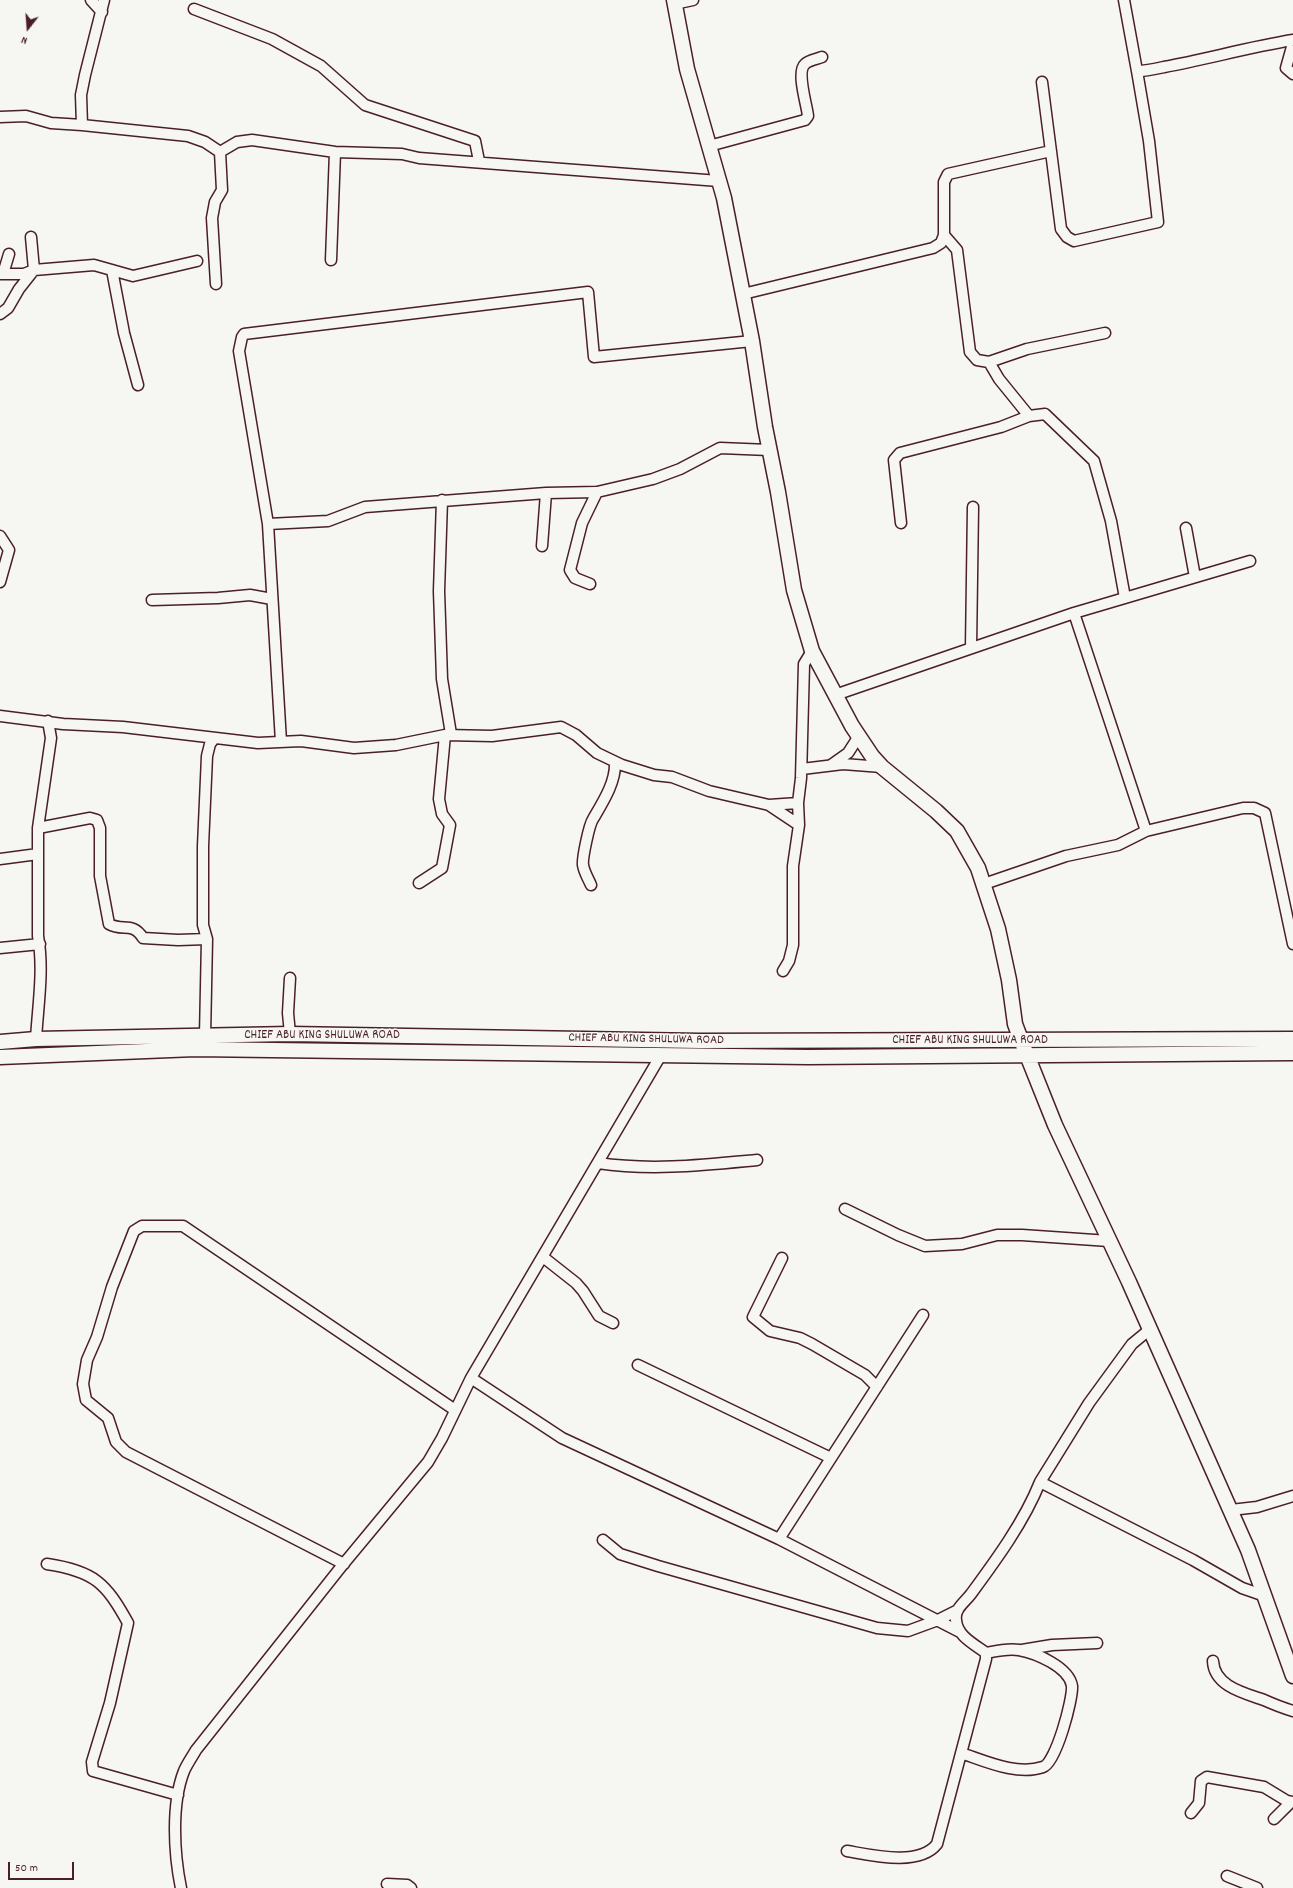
<!DOCTYPE html>
<html>
<head>
<meta charset="utf-8">
<style>
	body { margin:0 }
	#map { position:relative; width:1293px; height:1888px; overflow:hidden; background:#f6f6f2; font-family:Dekko,sans-serif }
	canvas { display:block }
	.north { position:absolute; left:8px; top:8px; width:40px; height:40px; -webkit-text-stroke:3px #f6f6f2; paint-order:stroke; rotate:197deg; font-size:11px; font-weight:700; line-height:16px; text-align:center; color:#4a1f2b }
	.north::after { content:''; display:block; margin:auto; width:14px; height:18px; background:#4a1f2b; clip-path:polygon(50% 0,100% 100%,50% 72%,0 100%) }
	.scale { position:absolute; left:8px; top:1862px; width:66px; height:18px; box-sizing:border-box; border:2px solid #4a1f2b; border-top:0; padding-left:5px; font-size:12px; line-height:14px; white-space:nowrap; color:#4a1f2b; -webkit-text-stroke:3px #f6f6f2; paint-order:stroke }
</style>
</head>
<body>
<div id="map">
<canvas width="1293" height="1888"></canvas>
<div class="north">N</div>
<div class="scale">50 m</div>
</div>
<script>
const context = document.querySelector('canvas').getContext('2d');
context.lineJoin = 'round';
function strokePath(path, color, width, dash) { context.strokeStyle = color; context.lineWidth = width; context.lineCap = dash ? 'butt' : 'round'; context.setLineDash(dash || []); context.stroke(path); }
function label(font, color, halo, rows, align = 'center') {
  context.font = font + ' Dekko,sans-serif'; context.lineWidth = 3; context.setLineDash([]); context.textBaseline = 'middle'; context.strokeStyle = halo; context.fillStyle = color; for (const [text, x, y, turn = 0] of rows) {
    context.save(); context.translate(x, y); context.rotate((+turn || 0) * Math.PI / 180); context.textAlign = isNaN(turn) ? turn : align; if (halo) context.strokeText(text, 0, 0); context.fillText(text, 0, 0); context.restore();
  }
}
const street = new Path2D(`
	M91,0L102,12
	M1124,0L1137,71C1147,71 1155,69 1164,67C1207,59 1250,47 1293,40
	M674,4L693,0
	M194,9L272,39L321,66L365,105L475,141L479,161
	M1293,43L1286,68L1293,74
	M1042,82L1061,229L1067,237L1074,241L1158,222L1149,141L1137,71
	M0,117L26,116L51,123L82,125L188,136L205,142L220,152L237,142L252,140L335,152L402,154L419,158L719,181
	M82,125L81,95L85,75L104,0
	M709,146L805,120L808,116C807,105 796,72 805,64C809,60 817,59 822,57
	M944,235L957,250L970,352L977,360L989,362L999,379L1029,416
	M331,260L335,152
	M112,270L124,333L138,385
	M0,274H3L9,254
	M3,274H24L34,270L94,265L133,276L197,261
	M216,284L212,218L215,202L222,190L220,152
	M743,294L933,248L941,243L944,235V182L948,174L1051,151
	M0,314L8,308L19,289L34,270L31,237
	M989,362L1027,349L1105,333
	M442,500L439,591L442,679L451,734
	M901,523L894,460L900,453L1001,427L1029,416L1045,414L1094,461L1111,521L1125,598
	M268,524L328,521L365,507L546,493L597,492L653,479L680,469L720,448L769,450
	M1186,528L1195,577
	M0,536L9,550L0,582
	M542,546L546,493
	M590,584L575,578L570,570L582,523L597,492
	M152,600L218,598L250,595L272,599
	M1074,613L1146,831
	M971,648L973,507
	M835,695L1074,613L1250,561
	M0,716L63,724L123,727L258,743L301,741L354,748L396,745L445,735L492,736L561,727L576,735L597,753L622,765L654,775L672,777L709,791L769,805L798,803
	M281,742L268,524L239,351L242,337L244,334L588,292L594,357L752,341
	M831,765L848,753L859,736
	M802,769L843,764L882,767
	M769,805L799,825
	M38,828L90,818L97,820L100,828V876L109,924C123,932 132,921 143,938L178,940L207,939
	M0,859L38,854
	M419,883L442,868L450,825L442,814L439,799L445,735
	M984,884L1066,856L1118,845L1146,831L1243,808H1254L1265,813L1293,944
	M591,885C588,878 584,872 583,865C582,859 589,825 593,819C603,802 616,782 615,762
	M0,948L40,944
	M783,971L789,961L793,945V866L799,825L798,803L801,778L804,664L812,651
	M290,1034L288,1013L290,978
	M205,1036L207,939L203,925V846L207,756L210,744L214,739
	M36,1039C38,1005 44,970 38,936V828L51,738L48,721
	M598,1163C651,1171 704,1165 757,1160
	M845,1209L898,1235L925,1246L962,1244L997,1235H1022L1109,1241
	M543,1257L576,1283L583,1291L599,1316L613,1323
	M782,1258L753,1317L770,1331L800,1338L812,1344L865,1375L877,1387
	M638,1365L831,1458
	M471,1378L562,1438L779,1539L960,1632
	M1040,1482L1089,1403L1132,1344L1149,1330
	M1231,1510L1257,1507L1293,1496
	M779,1539L923,1315
	M603,1540L620,1554L658,1566L877,1628L908,1631L938,1620L958,1610
	M47,1564C94,1571 106,1583 128,1623L110,1703L92,1762L93,1771L178,1795
	M344,1564L126,1452L116,1442L108,1418L86,1400L83,1384L87,1360L97,1337L112,1287L134,1231L142,1226H183L455,1410
	M1022,1650L1052,1645L1097,1643
	M1213,1661C1214,1686 1244,1693 1264,1700C1273,1704 1283,1708 1293,1711
	M961,1753C985,1761 1017,1776 1043,1767C1056,1763 1073,1699 1072,1686C1069,1667 1036,1653 1019,1650C1008,1648 996,1651 986,1653
	M1191,1813L1199,1803L1201,1781L1207,1777L1264,1787L1287,1801L1293,1802
	M1274,1819L1291,1802
	M847,1851C871,1855 919,1867 937,1844L986,1659V1653C974,1644 957,1636 956,1620C954,1609 965,1602 971,1594C996,1560 1024,1522 1040,1482L1193,1560L1242,1588L1265,1596
	M1227,1876L1257,1888
	M387,1884L407,1885L411,1888
	M181,1888C174,1854 171,1804 184,1771C187,1764 192,1757 196,1750L341,1567L428,1462L442,1438L471,1378L661,1055`);
const secondary = new Path2D(`
	M674,0L687,69L724,198L752,341L765,427L778,492L794,590L812,651L852,726L872,756L882,767L936,811L957,831L978,868L998,929L1009,980L1015,1024L1021,1040L1055,1125L1129,1282L1248,1550L1293,1676
	M0,1042L36,1039L290,1034L700,1041L1293,1039
	M0,1057L195,1049L808,1057L1293,1053`);
const streetNames = [
	["CHIEF ABU KING SHULUWA ROAD",322,1036],
	["CHIEF ABU KING SHULUWA ROAD",646,1040,1],
	["CHIEF ABU KING SHULUWA ROAD",970,1041]
];
strokePath(street, '#4a1f2b', 13);
strokePath(secondary, '#4a1f2b', 17);
strokePath(street, '#f6f6f2', 10);
strokePath(secondary, '#f6f6f2', 14);
label('13px', '#4a1f2b', '#f6f6f2', streetNames);
</script>
</body>
</html>
